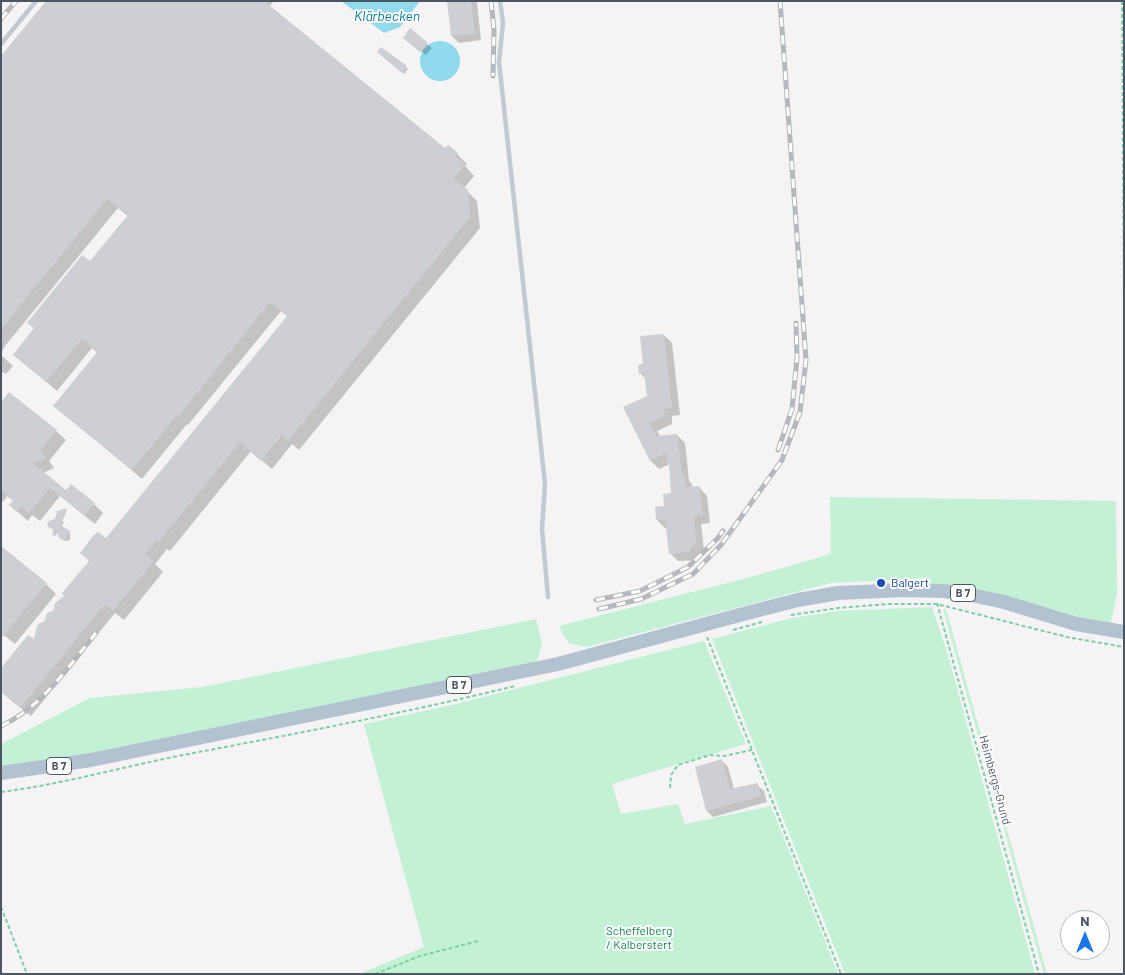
<!DOCTYPE html>
<html>
<head>
<meta charset="utf-8">
<style>
	body { margin:0 }
	#map { position:relative; width:1125px; height:975px; overflow:hidden; background:#f5f3f3; font-family:Barlow,sans-serif }
	canvas { display:block }
	.frame { position:absolute; inset:0; border:2px solid #4a5661; pointer-events:none }
	.north { position:absolute; left:1060px; top:910px; width:50px; height:50px; box-sizing:border-box; background:#fff; border:1px solid #b7bbc0; border-radius:50%; rotate:0deg; font-size:14px; font-weight:700; line-height:20px; text-align:center; color:#4a5661 }
	.north::after { content:''; display:block; margin:auto; width:18px; height:22px; background:#1a73e8; clip-path:polygon(50% 0,100% 100%,50% 72%,0 100%) }
</style>
</head>
<body>
<div id="map">
<canvas width="1125" height="975"></canvas>
<div class="frame"></div>
<div class="north">N</div>
</div>
<script>
const context = document.querySelector('canvas').getContext('2d');
context.lineJoin = 'round';
function fill(path, color) { context.fillStyle = color; context.fill(path, 'evenodd'); }
function strokePath(path, color, width, dash) { context.strokeStyle = color; context.lineWidth = width; context.lineCap = dash ? 'butt' : 'round'; context.setLineDash(dash || []); context.stroke(path); }
function label(font, color, halo, rows, align = 'center') {
  context.font = font + ' Barlow,sans-serif'; context.lineWidth = 4; context.setLineDash([]); context.textBaseline = 'middle'; context.strokeStyle = halo; context.fillStyle = color; for (const [text, x, y, turn = 0] of rows) {
    context.save(); context.translate(x, y); context.rotate((+turn || 0) * Math.PI / 180); context.textAlign = isNaN(turn) ? turn : align; if (halo) context.strokeText(text, 0, 0); context.fillText(text, 0, 0); context.restore();
  }
}
const green = new Path2D(`
	M830,497L1116,501L1117,593L1110,627L933,585L924,578L831,583L586,647L569,643L563,635L559,626L743,579L831,554Z
	M932,607L948,655L1035,974H845L712,639L792,618L838,611Z
	M943,609H946L1047,974H1044Z
	M536,619L542,643L537,662L95,753L1,766V744L90,698L202,687Z
	M704,641L746,744L612,784L621,814L678,804L685,824L771,806L838,974H359L424,947L364,724L456,704Z`);
const water = new Path2D(`
	M341,1H420L400,27L384,33Z
	M420 61a20 20 0 1 1 40 0a20 20 0 1 1-40 0Z`);
const shadow = new Path2D(`
	M47,1H274L269,7L445,150L457,154L467,164L465,166L474,176L464,188L477,201L480,228L299,450L292,444L272,469L251,451L170,551L167,549L155,564L163,572L124,620L115,613L31,716L1,692V670L35,642L45,623L107,540L288,317L281,311L188,425L187,424L142,479L55,406L98,353L92,348L57,391L15,355L128,216L118,208L5,346L1,354V58Z
	M448,1H475L477,3L481,40L459,43L452,36Z
	M409,42L427,44L432,48L426,55Z
	M379,52L399,61L408,69L404,74Z
	M664,335L672,343L680,415L672,416V424L657,431L660,437L677,435L685,443L689,481L692,484V488L699,487L707,496L710,523L701,524L704,550L697,560L678,561L670,553L667,528H665L657,520L673,494L670,464L659,469L651,461L625,408L648,397L646,379L640,373Z
	M1,355L13,366L6,374L3,372L1,374Z
	M1,404L56,431L66,440L49,461L54,468L43,473L66,491L94,504L103,513L95,524L60,496L40,521L32,515L28,521L10,505L14,501L7,496L3,502L1,500Z
	M66,510L67,511H65L62,522H64L61,527L70,533V539L68,541L62,540L58,532L54,537V530L50,527L49,523L56,520L58,512Z
	M46,584L56,594L15,644L1,633Z
	M722,761L728,767L734,789L757,785L764,791L767,802L713,817L707,811Z`);
const building = new Path2D(`
	M46,1H264L445,148L448,145L458,153L455,156L465,165L453,179L468,190L470,217L288,441L282,435L261,461L240,442L159,542L157,540L145,554L154,561L113,611L105,604L20,708L1,692V668L28,635L34,639L37,626L40,623L44,622L47,613L54,610L55,603L64,596L62,593L89,561L80,553L93,536L98,532L106,538L287,316L270,302L178,417L177,415L132,470L53,406L98,351L82,339L46,382L13,355L34,328L27,323L82,255L90,261L128,215L107,199L1,329V56Z
	M447,1H471L475,34L451,36Z
	M410,28L428,43L420,52L403,38Z
	M381,47L407,66L402,73L377,52Z
	M664,334L672,408L664,409L665,416L650,423L656,436L677,434L682,475L684,474L686,487L699,486L703,515L694,516L696,542L688,552L669,554L665,519L656,520L655,507L664,506L663,494L671,493L669,463L667,464L666,453L650,461L623,407L647,396L644,373L639,374L638,365L643,364L640,336Z
	M9,392L57,430L40,450L46,458L33,463L66,490L71,484L95,503L85,515L50,488L29,513L22,507L17,512L9,505L13,500L1,490V402Z
	M67,508L65,516L60,524L71,532H69L67,538L63,540L59,538L56,530L52,537L53,529L49,528L47,524L49,521L55,519L57,511Z
	M1,546L47,583L1,639Z
	M722,759L730,789L758,783L761,796L706,811L695,767Z`);
const path = new Path2D(`
	M1122,1L1124,299
	M937,603L1039,974
	M791,615L838,608L889,604H937L1067,637L1124,647
	M733,630L762,622
	M707,637L841,974
	M670,788L671,775L678,765L710,755L724,756L752,750
	M1,792C63,784 122,767 183,755C294,734 405,713 515,686
	M1,907L27,974
	M375,974L420,956L478,941`);
const service = new Path2D(`
	M500,1L503,23L499,62L545,484L542,529L548,597
	M1,44L36,1`);
const primary = new Path2D(`
	M1,773L91,760L558,664L747,613L798,600L838,593L905,590L943,591L967,594L1004,602L1076,624L1124,632`);
const rail = new Path2D(`
	M491,1L494,30L493,76
	M1,19L16,1
	M778,450L792,409L797,358L796,323
	M596,600L640,591L688,567L717,539L723,531
	M599,609L641,599L693,574L721,545L782,460L800,412L806,360L780,1
	M1,726C42,707 68,667 96,633`);
const markers = [
	[881,583,5,"#1a4fb4"]
];
const shields = [
	[963,593,25],
	[459,685,25],
	[59,766,25]
];
const shieldNames = [
	["B 7",963,593],
	["B 7",459,685],
	["B 7",59,766]
];
const transitNames = [
	["Balgert",891,583]
];
const streetNames = [
	["Heimbergs-Grund",995,780,75]
];
const parkNames = [
	["Scheffelberg",639,931],
	["/ Kalberstert",639,945]
];
const waterNames = [
	["Klärbecken",387,16]
];
fill(green, '#c3f1d5');
fill(water, '#90daee');
fill(shadow, '#0003');
fill(building, '#cdcfd5');
strokePath(path, '#7ad0a6', 2, [4, 2.5]);
strokePath(service, '#c1cad2', 4.5);
strokePath(primary, '#b3c2d1', 14);
strokePath(rail, '#b5b8bd', 5);
strokePath(rail, '#fff', 3, [9]);
for (const [x, y, r, color] of markers) { const dot = new Path2D(); dot.arc(x, y, r, 0, 2 * Math.PI); context.fillStyle = color; context.fill(dot); strokePath(dot, '#fff', 2); }
for (const [x, y, w] of shields) { const box = new Path2D(); box.roundRect(x - w / 2, y - 8.5, w, 17, 4); context.fillStyle = '#fff'; context.fill(box); strokePath(box, '#4a5661', 1); }
label('bold 11px', '#4a5661', null, shieldNames);
label('12px', '#164399', '#fff', transitNames, 'left');
label('12px', '#4a5661', '#fff', streetNames);
label('12px', '#17864f', '#fff', parkNames);
label('italic 14px', '#0c7c9b', '#fff', waterNames);
</script>
</body>
</html>
